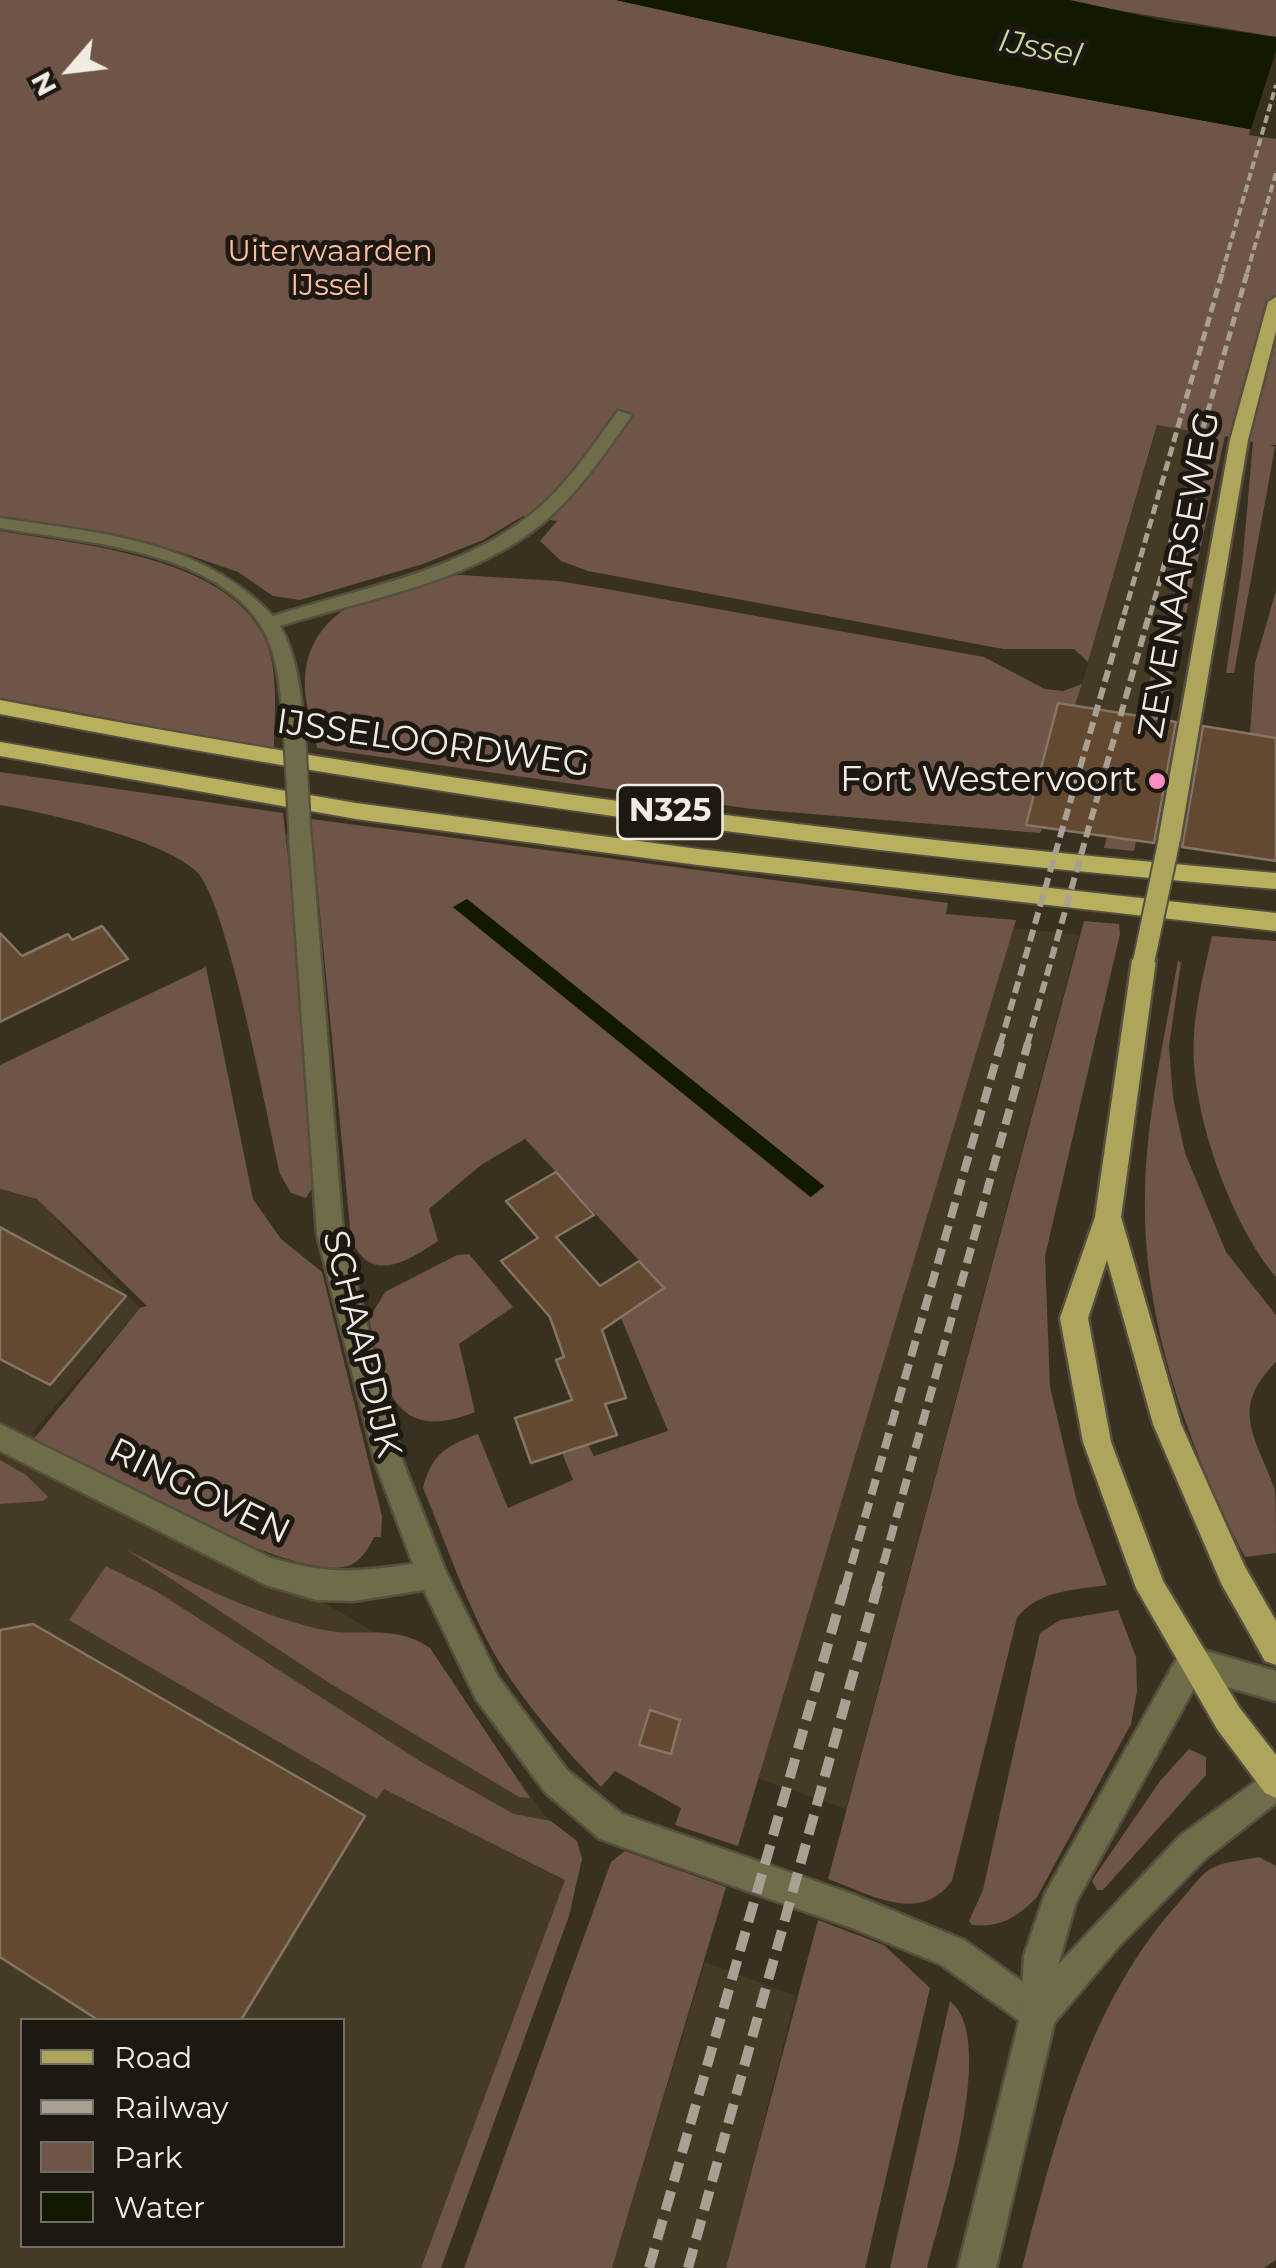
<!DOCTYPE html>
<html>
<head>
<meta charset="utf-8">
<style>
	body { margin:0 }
	#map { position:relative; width:1276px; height:2268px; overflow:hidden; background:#393120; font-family:Montserrat,sans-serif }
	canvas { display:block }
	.legend { position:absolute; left:20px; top:2018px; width:325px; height:230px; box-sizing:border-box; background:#1d1912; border:2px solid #726d65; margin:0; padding:12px 18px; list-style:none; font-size:30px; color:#f1ebe1 }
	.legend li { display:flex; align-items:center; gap:20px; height:50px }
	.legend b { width:50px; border:2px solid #726d65 }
	.north { position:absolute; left:20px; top:20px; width:100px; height:100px; -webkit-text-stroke:8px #1d1912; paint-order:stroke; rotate:242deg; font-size:28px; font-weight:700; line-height:40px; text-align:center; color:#f1ebe1 }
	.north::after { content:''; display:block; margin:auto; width:35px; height:45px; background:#f1ebe1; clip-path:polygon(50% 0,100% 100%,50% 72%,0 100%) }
</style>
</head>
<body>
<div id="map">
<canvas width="1276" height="2268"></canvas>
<ul class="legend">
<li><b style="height:12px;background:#aca55b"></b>Road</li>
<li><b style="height:12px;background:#a7a093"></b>Railway</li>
<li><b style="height:28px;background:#6f5448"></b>Park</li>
<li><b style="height:28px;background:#111900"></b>Water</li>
</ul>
<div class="north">N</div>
</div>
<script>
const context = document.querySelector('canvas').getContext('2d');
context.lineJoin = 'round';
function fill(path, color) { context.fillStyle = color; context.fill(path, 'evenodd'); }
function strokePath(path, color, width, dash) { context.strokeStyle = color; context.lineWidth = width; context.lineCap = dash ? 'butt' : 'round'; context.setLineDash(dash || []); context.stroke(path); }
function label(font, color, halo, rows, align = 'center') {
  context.font = font + ' Montserrat,sans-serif'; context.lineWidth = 10; context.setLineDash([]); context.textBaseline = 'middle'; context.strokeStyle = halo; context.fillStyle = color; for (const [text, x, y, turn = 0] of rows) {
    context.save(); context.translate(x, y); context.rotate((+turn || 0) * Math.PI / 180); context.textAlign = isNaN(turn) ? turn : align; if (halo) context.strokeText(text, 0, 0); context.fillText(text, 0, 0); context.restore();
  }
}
const built = new Path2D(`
	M1158,424L1217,435L1106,834L1035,828L1082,684Z
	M1013,928L1079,935L846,1809L759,1779V1768Z
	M0,1189L37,1199L140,1308L32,1433L450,1676L482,1730L550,1822L566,1880L421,2268H0ZM22,2020H342V2246H22Z
	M705,1962L796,1996L726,2268H612Z`);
const green = new Path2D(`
	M0,0H616L959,76L1276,134V445H1270L1275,447L1234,673H1226L1242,567L1253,442L1225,436L1134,851L1104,848L1216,435L1157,425L1088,662L1074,649H1003L588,571L561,561L540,541L557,521L523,516L483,540L423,564L300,600L273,596L238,572L180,552L0,516Z
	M1058,0H1276V37Z
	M0,531C77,544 224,556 263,635C280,668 274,713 274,749L0,698Z
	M460,575L558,581L601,588L984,657L1045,689L1063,691L1082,684L1035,827L1042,829L1040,833L752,809L317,748C313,726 303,700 305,678C309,602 397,580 460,575Z
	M1276,591V738L1250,734L1255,663Z
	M0,772L283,813L296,927L312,1188L306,1198L291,1193L280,1174C268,1122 227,899 196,871C161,839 48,813 0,805Z
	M311,819L948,903L946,914L1016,920L738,1846L675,1825L681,1808L615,1771L601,1787C563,1747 527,1707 498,1660C467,1607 447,1545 423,1488C431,1455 447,1445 478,1434L508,1508L573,1480L562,1453L588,1445L594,1456L668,1431L621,1318L664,1287L525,1139L481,1165L429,1209L438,1241C407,1262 369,1285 351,1238ZM467,899L824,1186V1187L810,1197L454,908Z
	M1084,921L1119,924L1120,934L1045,1256L1050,1387L1077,1502L1107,1585C1075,1590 1038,1590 1017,1618L952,1881C919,1925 870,1894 828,1879Z
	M1212,936L1276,941V1277C1230,1223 1188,1105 1194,1034C1196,1001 1205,968 1212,936Z
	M1178,960L1181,963L1169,1046L1173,1098L1185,1153L1226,1252L1276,1315V1362C1228,1410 1257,1438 1275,1490C1276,1508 1276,1534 1276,1553L1245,1557C1188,1446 1142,1321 1145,1194C1146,1117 1165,1036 1178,960Z
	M206,967L253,1199L281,1239L322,1272L382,1516L381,1537H374C366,1554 356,1568 335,1568C269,1569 99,1472 33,1440L140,1308L147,1306L37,1199L0,1189V1065Z
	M469,1254L513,1307L459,1344L475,1412C393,1445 384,1386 369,1319L385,1292L457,1255Z
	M0,1460L26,1475L48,1497L43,1501L0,1504Z
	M127,1550C189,1581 251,1613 319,1629C359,1639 393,1622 430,1648L530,1798L519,1797L331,1684Z
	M106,1566L156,1591L423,1763L514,1814L551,1821L577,1841L582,1859L569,1916L441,2268H421L565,1880L384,1789L377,1799L69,1620Z
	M1118,1610L1136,1657L1137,1691L1131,1724L1037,1897C1018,1917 1000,1928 972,1925L969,1921L983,1890L1040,1633L1060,1620Z
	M1189,1749L1206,1757V1775L1103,1890H1097L1092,1881L1095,1876L1160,1781Z
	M625,1851L726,1887L612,2268H464L611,1862Z
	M1259,1857L1276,1866V2260L1264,2268H1022C1056,2138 1088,2001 1182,1899C1191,1889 1202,1872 1214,1867C1227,1861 1245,1860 1259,1857Z
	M818,1920L884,1945L930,1988L865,2268H726Z
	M950,2001C999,2039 940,2215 927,2268H890Z`);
const water = new Path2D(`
	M616,0H1070L1170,22L1276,37V134L959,76Z
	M467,899L824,1186L811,1197L453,907Z`);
const pier = new Path2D(`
	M1276,51V139L1249,135Z`);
const building = new Path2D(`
	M1058,703L1176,722L1154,843L1026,825Z
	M1203,726L1276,738V861L1182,847Z
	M102,926L128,959L0,1022V933L22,956L68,934L72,940Z
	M556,1172L594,1215L556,1237L600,1286L639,1261L664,1288L602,1330L626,1398L605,1404L617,1435L531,1463L515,1418L572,1400L556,1360L564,1357L550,1317L501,1261L538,1238L506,1201Z
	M0,1227L126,1296L50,1385L0,1359Z
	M33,1624L365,1816L241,2020H98L0,1957V1630Z
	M650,1710L680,1720L671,1754L639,1745Z`);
const minor = new Path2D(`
	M618,411L632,415C606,452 579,492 544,522C472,582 366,599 280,626C297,656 300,690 304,724L294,730L284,724C280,694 279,661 265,633C223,550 81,542 0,528V518C98,533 201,539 273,616C358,589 457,572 529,516C565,488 591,448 618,411Z
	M300,829L311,836L343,1234L403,1462L445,1570L498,1677L567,1770L622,1814L852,1894L964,1940L1051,2002L1057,2014L1051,2026L1039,2032L1027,2026L940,1964L852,1928L600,1839L545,1792L476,1699L424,1590L353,1601L317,1600L266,1585L0,1451V1424L271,1558C329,1575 355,1572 413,1564L375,1462L317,1234L289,836Z`);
const tertiary = new Path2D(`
	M1192,1647L1276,1671V1701L1199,1679L1076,1902L1058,1965L1181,1835L1276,1767V1803L1205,1859L1120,1945L1054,2023L996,2268H958L1021,2014L1024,1956L1045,1894L1181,1651Z`);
const primary = new Path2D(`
	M1276,297V331L1248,440L1180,841L1169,848L1158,841L1230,440L1268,302Z
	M1144,952L1156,960L1121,1217L1181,1424L1244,1565L1276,1621V1665L1265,1661L1222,1585L1153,1424L1107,1260L1088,1318L1111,1442L1163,1581L1239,1707L1276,1755V1798L1265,1793L1217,1729L1136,1588L1083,1442L1060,1318L1095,1217L1132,960Z`);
const trunk = new Path2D(`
	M0,700C421,781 849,837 1276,873V889C849,854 421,796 0,714Z
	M0,742L356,803L698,849L1276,913V931L698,865L356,819L0,756Z`);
const railFar4 = new Path2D(`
	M1222,273L1276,85
	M1247,273L1276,173`);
const railFar3 = new Path2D(`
	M1124,615L1223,270
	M1150,615L1248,270`);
const railFar2 = new Path2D(`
	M1000,1045L1125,612
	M1027,1045L1150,612`);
const railFar1 = new Path2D(`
	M845,1587L1001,1043
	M877,1587L1028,1043`);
const rail = new Path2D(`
	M649,2268L845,1585
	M688,2268L878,1585`);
const minorBridge = new Path2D(`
	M294,724L300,836`);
const primaryBridge = new Path2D(`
	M1144,960L1169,841`);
const markers = [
	[1157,781,10,"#fb8fc5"]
];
const farParknames = [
	["Uiterwaarden",330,252],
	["IJssel",330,286]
];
const farWaternames = [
	["IJssel",1040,49,11]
];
const shields = [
	[670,812,105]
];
const shieldNames = [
	["N325",670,812]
];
const streetNames = [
	["ZEVENAARSEWEG",1180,575,-80],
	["IJSSELOORDWEG",433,744,8],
	["SCHAAPDIJK",361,1344,76],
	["RINGOVEN",199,1492,26]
];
const poiNames = [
	["Fort Westervoort",1137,781]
];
fill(built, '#453a23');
fill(green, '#6f5448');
fill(water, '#111900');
fill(pier, '#393120');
fill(building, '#63492f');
strokePath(building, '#857566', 2.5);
strokePath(minor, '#564f3f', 5);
strokePath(tertiary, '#564f3f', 5);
strokePath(primary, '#564f3f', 5);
strokePath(trunk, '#564f3f', 4);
fill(minor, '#6f6c49');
fill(tertiary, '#6f6c49');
fill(primary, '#aca55b');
fill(trunk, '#b8b05e');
strokePath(railFar4, '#a7a093', 4, [8, 4]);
strokePath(railFar3, '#a7a093', 5, [10, 5]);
strokePath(railFar2, '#a7a093', 6, [12, 6]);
strokePath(railFar1, '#a7a093', 8, [16, 8]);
strokePath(rail, '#a7a093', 10, [20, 10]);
strokePath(minorBridge, '#564f3f', 25, []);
strokePath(primaryBridge, '#564f3f', 25, []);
strokePath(minorBridge, '#6f6c49', 21);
strokePath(primaryBridge, '#aca55b', 21);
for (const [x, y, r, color] of markers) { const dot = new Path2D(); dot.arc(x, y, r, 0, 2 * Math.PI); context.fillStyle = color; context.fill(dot); strokePath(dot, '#1d1912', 4); }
label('30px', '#febfa1', '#1d1912', farParknames);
label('italic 32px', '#c4d89c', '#1d1912', farWaternames);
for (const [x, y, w] of shields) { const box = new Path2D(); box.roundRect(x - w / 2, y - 27, w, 54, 8); context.fillStyle = '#1d1912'; context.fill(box); strokePath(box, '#f1ebe1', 2.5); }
label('bold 32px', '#f1ebe1', null, shieldNames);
label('35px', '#f1ebe1', '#1d1912', streetNames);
label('35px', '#f1ebe1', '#1d1912', poiNames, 'right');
</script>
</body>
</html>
